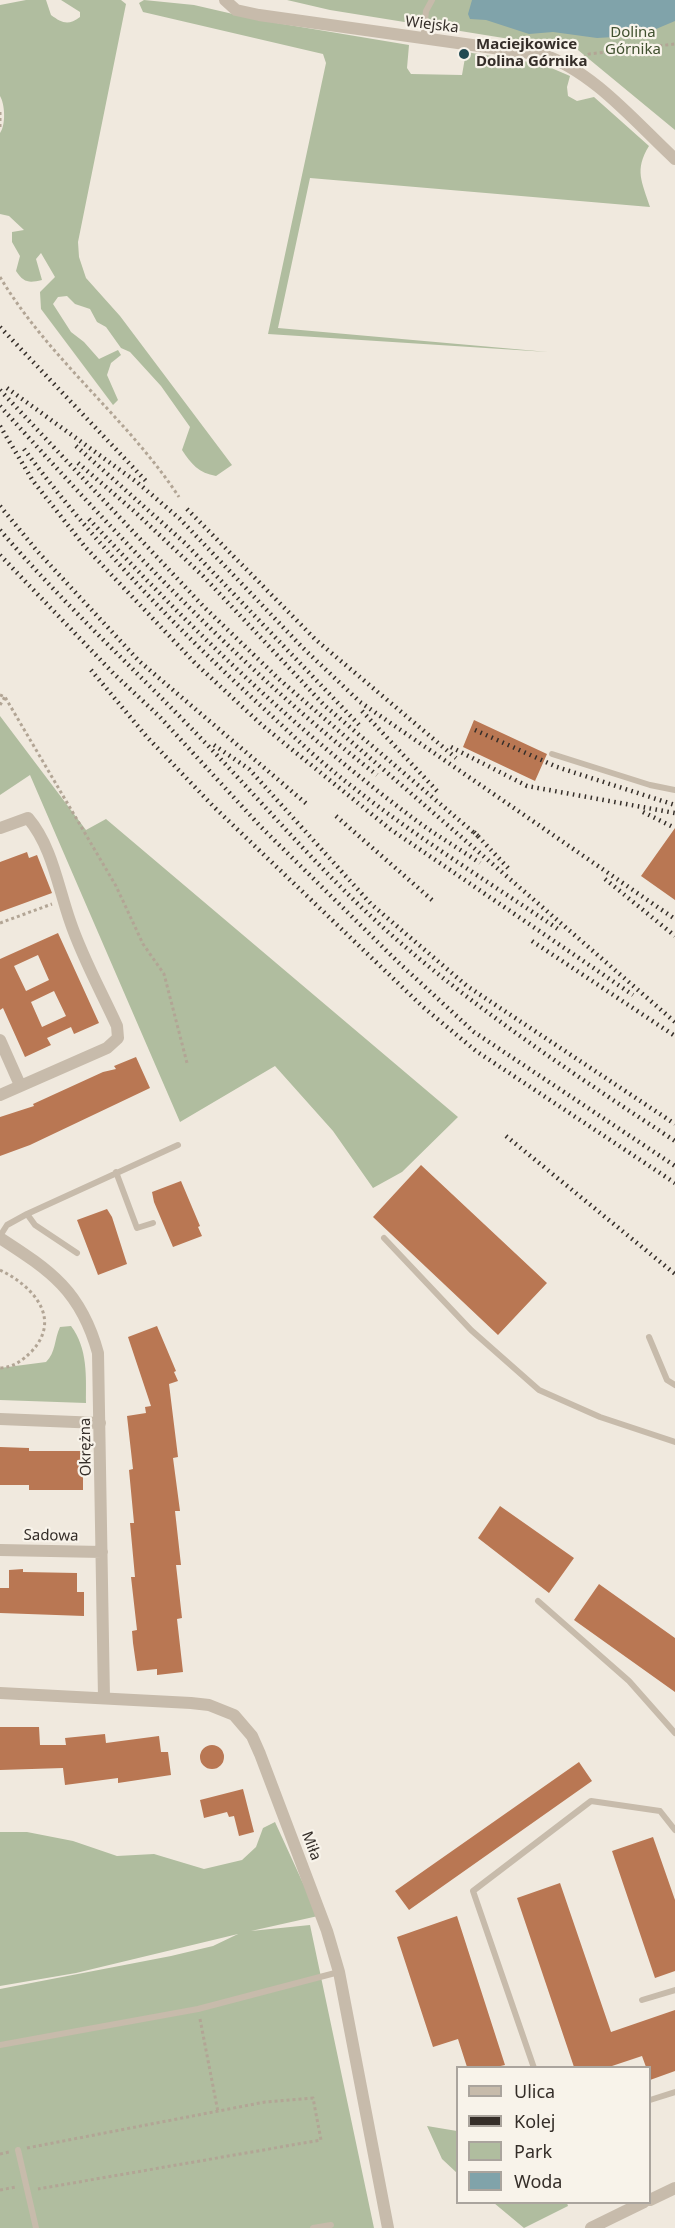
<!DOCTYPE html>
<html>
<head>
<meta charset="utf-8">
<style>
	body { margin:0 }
	#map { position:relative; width:675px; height:2228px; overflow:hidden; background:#f0e9de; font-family:"Noto Sans",sans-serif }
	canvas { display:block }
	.legend { position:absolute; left:456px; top:2066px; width:195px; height:138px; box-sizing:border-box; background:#f8f3ea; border:2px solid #aaa49d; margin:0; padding:8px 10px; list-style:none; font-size:18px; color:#352e29 }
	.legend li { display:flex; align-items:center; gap:12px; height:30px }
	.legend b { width:30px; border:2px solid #aaa49d }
</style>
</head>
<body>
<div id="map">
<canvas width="675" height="2228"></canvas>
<ul class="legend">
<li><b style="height:8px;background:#c7bbab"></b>Ulica</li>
<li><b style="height:8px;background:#352e29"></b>Kolej</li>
<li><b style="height:16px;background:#b0bd9f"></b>Park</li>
<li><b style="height:16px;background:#80a3aa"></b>Woda</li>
</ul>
</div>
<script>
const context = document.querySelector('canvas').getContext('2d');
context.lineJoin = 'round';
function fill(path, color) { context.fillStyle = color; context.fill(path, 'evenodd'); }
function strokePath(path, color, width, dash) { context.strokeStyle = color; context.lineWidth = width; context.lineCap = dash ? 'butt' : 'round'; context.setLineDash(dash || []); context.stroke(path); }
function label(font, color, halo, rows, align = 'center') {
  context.font = font + ' "Noto Sans",sans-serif'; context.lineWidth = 4.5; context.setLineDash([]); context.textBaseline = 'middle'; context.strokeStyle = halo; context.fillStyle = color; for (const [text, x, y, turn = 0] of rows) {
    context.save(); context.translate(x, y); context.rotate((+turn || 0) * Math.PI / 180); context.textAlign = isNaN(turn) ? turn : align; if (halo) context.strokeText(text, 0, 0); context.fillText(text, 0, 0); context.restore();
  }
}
const green = new Path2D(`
	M26,0H46L51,15C62,23 68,26 80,17V12L61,0H121L126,4L78,242L79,257L86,278L120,316L232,465L216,476C199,473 191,464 182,450L190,427L161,386L130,352L121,348L106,327L97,322L90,309L75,304L67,296L58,297L53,304L71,332L84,342L99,359L118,350L121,355L111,363L107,375L118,400L113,405L41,309L40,292L55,277L41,253L36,259L42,280C29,283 24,283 16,271L20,256L12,242V232L24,230L9,216L0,214V133C6,125 5,104 0,96V5Z
	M144,0L194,5L259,20L409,45L407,68L411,74L462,75L466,52L542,64L570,76L567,87L568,96L577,101L594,97L649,146C634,170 642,182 650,207L310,178L278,328L548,352L268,334L326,63L323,54L143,12L139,3Z
	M287,0H675V130L578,50L330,10Z
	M0,716L86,830L106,819L458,1117L402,1172L373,1188L333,1131L275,1066L180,1122L30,775L0,795Z
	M71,1326C88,1349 86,1376 86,1403L0,1400V1368L46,1362C56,1352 54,1340 60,1327Z
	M275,1822L318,1916L251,1931L310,1925L374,2228H0V1989L171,1956L213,1946L238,1934L76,1973L0,1986V1832H27L73,1841L117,1856L154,1854L204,1869L242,1860L256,1847L263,1828Z
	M427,2126L457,2131V2173L442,2159Z
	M567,2203L568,2206L524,2228L494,2203Z`);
const water = new Path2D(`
	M472,0H675V21L656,29L614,37L597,38L553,32L529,34L486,20L470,19L468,14Z`);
const building = new Path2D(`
	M474,720L547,754L535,781L463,747Z
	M675,828V900L641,876Z
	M27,852L29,858L37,855L52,893L0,912V862Z
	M58,933L99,1023L74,1034L71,1027L47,1038L51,1045L25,1057L3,1008L0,1010V959ZM38,955L49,980L26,991L14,966ZM54,991L66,1016L42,1027L31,1002Z
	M136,1057L150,1088L30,1145L0,1156V1117L34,1106L33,1104L103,1072L116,1069L114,1066Z
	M421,1165L547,1283L498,1335L373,1217Z
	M181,1181L200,1226L198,1227L202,1236L173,1247L154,1202L152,1192Z
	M107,1209L112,1217L127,1264L98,1275L77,1220Z
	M157,1326L176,1371L174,1372L178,1381L169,1384L178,1457L173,1458L180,1511H175L181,1565H176L182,1618L177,1619L183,1672L157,1675V1669L137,1671L133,1643L132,1631L137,1630L131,1577H135L130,1523H134L129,1470L133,1469L127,1416L146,1413L145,1407L151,1406L128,1337Z
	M0,1447L29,1448V1451H83V1490H29V1485H0Z
	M500,1506L574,1558L549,1593L478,1538Z
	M23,1569V1572L77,1573V1592H84V1616L0,1613V1588H9V1570Z
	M599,1584L675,1638V1692L574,1620Z
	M0,1727H39L40,1745H66L65,1738L105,1734L106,1743L159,1736L161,1752H168L171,1775L118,1783V1778L65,1785L63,1768L0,1770Z
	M200 1757a12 12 0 1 1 24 0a12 12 0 1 1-24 0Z
	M579,1762L592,1781L409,1910L395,1891Z
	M243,1789L254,1832L239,1836L234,1816L229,1817L227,1812L204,1818L200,1800Z
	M653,1837L675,1900V1971L655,1978L612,1851Z
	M560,1883L611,2032L675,2010V2071L650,2080V2067H646L642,2056L609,2067H574L517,1898Z
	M457,1916L505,2065L496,2067H467L458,2039L433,2047L397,1937Z`);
const path = new Path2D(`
	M583,58L589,54L675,44
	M0,112V128
	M0,277C49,359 127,418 179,497
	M0,695L5,697L116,886L143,944L164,974L187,1063
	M0,705L5,697
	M0,923L52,904
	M0,1270C31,1285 63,1317 32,1351C22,1361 14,1367 0,1368
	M200,2019L218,2112
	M27,2148L265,2102L313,2098L321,2140L38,2189
	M0,2154L9,2152
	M0,2190L16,2187`);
const service = new Path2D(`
	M423,40L426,11L432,0
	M552,754L650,785L675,790
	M116,1172L137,1228L153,1223
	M27,1214L35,1225L77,1253
	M0,1236L7,1225L27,1214L178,1145
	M384,1238L471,1330L539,1390L600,1417L675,1442
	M649,1337L667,1380L675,1385
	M538,1601L629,1681L675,1733
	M642,2000L675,1990
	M0,2045L198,2009L339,1972
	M534,2068L473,1891L591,1801L660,1811L675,1830
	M650,2100L675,2092
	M18,2150L36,2228
	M313,2228L331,2225`);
const minor = new Path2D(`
	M225,0L236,10L259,15L543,55C592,70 637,124 675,159
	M0,828L28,818C52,846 58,887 70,921C82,957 101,991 117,1026L118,1038L107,1048L0,1095
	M0,1040L20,1085
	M0,1238C51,1271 81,1291 98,1353L104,1698
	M0,1419L100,1423
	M0,1550L102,1552
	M0,1693L191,1703L209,1705L234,1715L252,1736L260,1754L327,1931L339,1972L388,2228
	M650,2200L675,2188
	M591,2228L644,2202`);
const rail = new Path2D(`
	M0,327L146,481
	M7,388L138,483L180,519L303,648L360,702L675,919
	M0,390L204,607L280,680L675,1022
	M0,406C118,536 238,667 377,775
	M0,426L33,481L86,548L195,663L263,726L390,829L633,995
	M76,446L185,543L362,728
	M24,449C94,543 175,627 261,706C283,726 305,748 328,767C400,827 481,877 558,929
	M78,463L134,511L203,576L324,705L479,837
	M0,506L38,552L139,661L309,806
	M187,509L316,640L456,758
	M89,519C187,625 290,725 405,812C429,831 455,846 480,863
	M0,530C60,600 127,662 191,728C264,803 330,884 410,951C493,1021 584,1081 675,1141
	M0,555L114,674L159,716L261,827L399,963L474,1032L675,1166
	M91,670L147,737L214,807L423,1007L476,1051L675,1183
	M362,711L438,792
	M475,730L557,767L675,805
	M214,745L249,769L371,904L467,986L675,1124
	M451,747L527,786L675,813
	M643,812L675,828
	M336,816L432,900
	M474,832L509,869
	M605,879L675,936
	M532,941L675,1036
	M506,1136L675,1274`);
const markers = [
	[464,54,6,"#234a52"]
];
const streetNames = [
	["Wiejska",432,25,7],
	["Okrężna",86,1447,-91],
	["Sadowa",51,1536,1],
	["Miła",311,1846,69]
];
const parkNames = [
	["Dolina",633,33],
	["Górnika",633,50]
];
const poiNames = [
	["Maciejkowice",476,45],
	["Dolina Górnika",476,62]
];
fill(green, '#b0bd9f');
fill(water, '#80a3aa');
fill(building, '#b97753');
strokePath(path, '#b2a595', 3, [3, 3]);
strokePath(service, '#c7bbab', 6);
strokePath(minor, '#c7bbab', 12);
strokePath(rail, '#352e29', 4.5, [1.5, 4.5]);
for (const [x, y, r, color] of markers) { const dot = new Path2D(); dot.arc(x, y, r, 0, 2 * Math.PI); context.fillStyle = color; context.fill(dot); strokePath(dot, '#f8f3ea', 2); }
label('15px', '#352e29', '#f8f3ea', streetNames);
label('15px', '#415130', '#f8f3ea', parkNames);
label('bold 15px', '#352e29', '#f8f3ea', poiNames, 'left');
</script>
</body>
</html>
